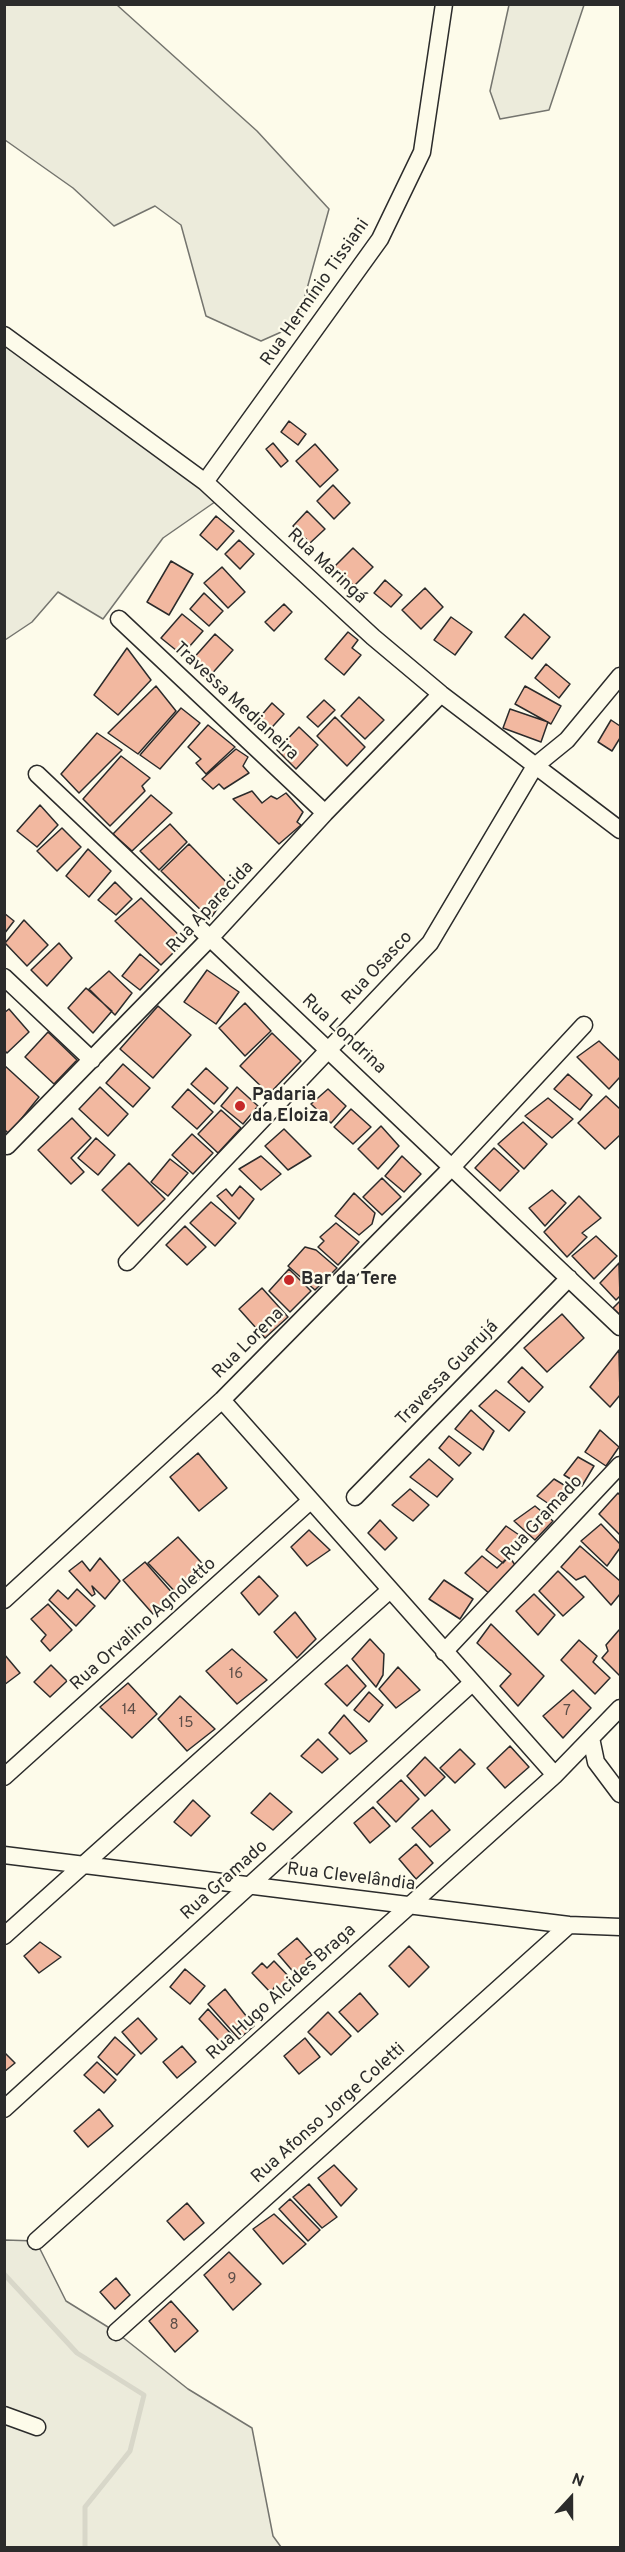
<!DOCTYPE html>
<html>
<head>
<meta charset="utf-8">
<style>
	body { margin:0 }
	#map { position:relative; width:625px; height:2552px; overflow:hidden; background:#fdfbea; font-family:Overpass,sans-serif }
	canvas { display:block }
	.frame { position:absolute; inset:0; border:6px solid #2b2b2b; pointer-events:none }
	.north { position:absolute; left:541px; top:2468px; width:60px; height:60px; -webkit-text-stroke:4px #fdfbea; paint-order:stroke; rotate:21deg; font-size:16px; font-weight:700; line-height:24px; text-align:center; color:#2b2b2b }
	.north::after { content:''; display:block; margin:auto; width:21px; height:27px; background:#2b2b2b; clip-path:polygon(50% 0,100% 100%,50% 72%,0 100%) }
</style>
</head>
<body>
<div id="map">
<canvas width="625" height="2552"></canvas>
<div class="frame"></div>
<div class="north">N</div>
</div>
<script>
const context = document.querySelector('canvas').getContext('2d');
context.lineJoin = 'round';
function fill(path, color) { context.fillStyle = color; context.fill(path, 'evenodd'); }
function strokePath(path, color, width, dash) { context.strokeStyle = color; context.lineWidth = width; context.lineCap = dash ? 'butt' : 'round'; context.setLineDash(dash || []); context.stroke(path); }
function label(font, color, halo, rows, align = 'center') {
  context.font = font + ' Overpass,sans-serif'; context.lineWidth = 4.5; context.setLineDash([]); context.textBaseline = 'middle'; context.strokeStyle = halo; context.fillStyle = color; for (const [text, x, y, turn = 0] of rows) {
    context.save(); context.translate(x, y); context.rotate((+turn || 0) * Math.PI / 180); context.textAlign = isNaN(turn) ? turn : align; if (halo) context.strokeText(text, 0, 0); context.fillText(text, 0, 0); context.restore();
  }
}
const green = new Path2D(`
	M5,4L117,5L257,131L329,209L297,325L261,341L206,316L181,225L155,206L114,226L73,188L5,140Z
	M509,5H584L549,110L500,119L490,91Z
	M4,335L222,497L163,538L103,619L58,592L32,622L5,640Z
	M5,2240L36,2241L66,2301L116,2332L188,2389L252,2428L273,2536L281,2547L5,2548Z`);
const stream = new Path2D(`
	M4,2274L77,2353L144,2395L130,2451L85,2507V2548`);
const building = new Path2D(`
	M289,421L306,434L298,445L281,432Z
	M273,443L288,461L281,467L266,449Z
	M315,444L338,470L320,487L296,461Z
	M333,485L350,503L334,519L317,501Z
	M307,511L325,529L310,543L293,526Z
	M216,516L234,531L217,550L200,535Z
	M239,540L254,554L240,569L225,554Z
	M353,548L373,567L354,586L334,567Z
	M171,561L193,574L169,615L147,602Z
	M222,567L245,592L228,608L204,583Z
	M385,580L402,595L391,607L374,593Z
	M425,588L443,607L421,629L402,610Z
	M204,593L223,611L209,626L190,609Z
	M284,604L292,612L274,631L265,622Z
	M182,614L203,631L182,655L161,638Z
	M524,614L550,637L532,659L505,637Z
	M451,617L472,632L455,655L434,640Z
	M348,632L358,640L352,648L361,655L344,675L325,659Z
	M215,634L233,650L209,677L191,661Z
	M127,648L151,680L118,715L94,695Z
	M546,664L570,684L559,698L535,678Z
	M156,686L176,711L138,754L108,733Z
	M525,686L561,706L551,724L515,704Z
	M359,697L384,720L365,739L341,716Z
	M324,700L335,710L318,727L307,717Z
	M272,703L284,714L265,735L253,725Z
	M181,708L200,723L160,769L140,755Z
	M510,709L548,722L541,742L503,728Z
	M335,717L365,747L347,766L317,736Z
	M611,720L620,726V738L612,751L598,742Z
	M208,725L235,747L206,774L196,763L201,759L188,747Z
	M299,727L318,745L296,769L277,750Z
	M97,733L122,750L79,793L61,774Z
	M236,749L248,757L243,766L249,773L224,789L219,784L213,789L202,779Z
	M121,756L150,778L142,786L145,791L110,826L83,799Z
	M252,791L262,803L271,796L277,799L286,793L303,812L297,822L301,825L279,844L233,799Z
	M151,795L172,813L132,851L113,834Z
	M40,805L58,825L37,847L17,831Z
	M170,824L187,842L159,870L140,851Z
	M62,828L81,847L57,871L37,851Z
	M189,844L232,888L210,919L161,871Z
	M88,849L111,871L89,897L66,876Z
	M115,882L132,899L116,915L98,900Z
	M141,898L185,941L161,965L115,921Z
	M4,913L14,921L4,934Z
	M24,920L48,945L27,966L5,943Z
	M59,943L72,958L47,986L31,970Z
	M140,954L159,970L140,990L122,976Z
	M207,970L239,992L216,1024L184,1002Z
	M109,971L132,993L115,1015L89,989Z
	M86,988L112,1011L93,1033L68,1008Z
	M245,1003L271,1031L245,1056L219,1028Z
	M158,1006L191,1035L153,1078L120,1049Z
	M9,1009L29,1032L7,1053L4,1050V1013Z
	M48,1032L77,1060L54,1084L25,1057Z
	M272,1033L301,1061L269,1094L240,1066Z
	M599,1041L620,1061V1077L609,1089L577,1057Z
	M123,1064L150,1088L133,1107L106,1083Z
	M4,1065L39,1097L9,1134L4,1129Z
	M206,1068L228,1088L214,1104L191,1084Z
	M568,1074L592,1095L580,1110L554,1089Z
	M100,1087L128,1114L108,1136L79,1109Z
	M237,1087L258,1106L243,1124L221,1106Z
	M188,1089L213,1112L197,1129L172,1107Z
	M328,1089L346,1106L331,1123L311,1104Z
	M606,1096L620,1109V1135L605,1149L578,1123Z
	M548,1098L573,1119L552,1138L525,1116Z
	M351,1109L371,1127L353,1144L334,1127Z
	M221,1110L241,1128L218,1153L198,1134Z
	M72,1118L91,1138L71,1158L84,1172L71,1184L38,1150Z
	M523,1122L547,1144L524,1169L498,1144Z
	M381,1126L399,1146L378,1169L358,1149Z
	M284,1129L311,1156L288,1170L265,1146Z
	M192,1134L213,1153L193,1174L172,1155Z
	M96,1138L115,1155L98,1175L78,1158Z
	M494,1148L519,1171L500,1191L475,1168Z
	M261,1156L281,1174L261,1190L239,1169Z
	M402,1156L421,1174L404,1192L385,1176Z
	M170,1159L188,1173L168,1196L151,1182Z
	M129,1163L165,1199L138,1226L102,1190Z
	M382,1178L401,1197L382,1215L363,1197Z
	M240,1186L254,1199L239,1219L217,1196L226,1189L232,1196Z
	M552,1190L566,1203L545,1226L529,1208Z
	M354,1193L375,1213L372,1224L359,1235L335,1216Z
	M579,1196L601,1218L582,1233L587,1237L567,1257L544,1232Z
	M211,1202L236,1223L215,1246L190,1223Z
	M336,1223L359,1242L338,1265L318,1247L324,1241L320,1237Z
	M185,1226L206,1247L187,1265L166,1245Z
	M596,1236L617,1256L594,1279L572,1256Z
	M305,1247L316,1250L337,1268L315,1290L288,1266Z
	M619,1263L620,1296L616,1300L600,1283Z
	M289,1269L311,1291L290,1312L269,1291Z
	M262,1288L288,1317L265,1338L239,1309Z
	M620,1301V1315L613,1308Z
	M562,1314L584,1338L547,1372L524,1348Z
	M619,1350L620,1395L610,1407L590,1387Z
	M522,1367L543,1387L529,1402L508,1382Z
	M496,1390L525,1412L509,1431L479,1406Z
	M471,1410L494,1431L483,1450L455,1429Z
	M600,1430L619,1447L606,1466L585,1452Z
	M449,1436L471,1453L459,1466L439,1448Z
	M198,1453L227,1488L199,1511L170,1477Z
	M578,1457L594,1466L582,1486L564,1475Z
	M429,1459L453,1479L437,1497L410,1477Z
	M554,1479L569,1488L552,1506L537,1496Z
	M410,1489L429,1505L413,1521L392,1505Z
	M618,1493L620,1495V1535L599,1514Z
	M535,1506L553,1521L535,1540L514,1521Z
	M380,1520L397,1538L385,1550L368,1533Z
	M601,1524L620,1544V1548L607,1566L581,1541Z
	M506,1526L525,1539L503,1563L486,1550Z
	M309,1530L330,1550L307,1566L291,1547Z
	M178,1537L209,1571L180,1597L148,1563Z
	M580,1546L620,1581V1594L611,1605L585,1576L576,1580L561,1567Z
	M482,1556L497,1568L509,1556L515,1565L490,1594L465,1573Z
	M100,1558L120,1581L105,1599L92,1586L95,1594L92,1596L69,1571L82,1561L90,1571Z
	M145,1562L174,1595L153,1614L123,1580Z
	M558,1571L584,1597L563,1616L539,1591Z
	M259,1576L278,1596L259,1615L241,1593Z
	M444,1580L473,1599L460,1619L429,1599Z
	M77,1589L95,1606L76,1626L49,1600L58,1590L68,1599Z
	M534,1594L555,1615L538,1635L516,1611Z
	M48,1604L72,1630L50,1651L41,1641L46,1635L31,1619Z
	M295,1612L316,1639L297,1658L274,1632Z
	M491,1624L544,1676L518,1706L500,1686L511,1674L477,1643Z
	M619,1630L620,1631V1676L602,1658L608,1651L606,1645Z
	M370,1639L384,1654L383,1675L376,1687L352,1659Z
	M579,1640L597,1656L593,1662L610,1678L595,1694L561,1660Z
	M232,1649L267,1680L237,1704L206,1671Z
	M4,1654L20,1673L4,1685Z
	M51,1665L67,1681L50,1697L34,1682Z
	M347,1665L366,1686L347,1706L325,1684Z
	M398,1667L420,1690L396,1708L379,1689Z
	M128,1683L157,1714L132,1738L100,1707Z
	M573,1690L591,1708L563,1738L543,1716Z
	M369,1692L383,1705L369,1722L354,1710Z
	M180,1696L215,1729L187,1751L158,1719Z
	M344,1715L367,1741L350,1754L329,1733Z
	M318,1739L338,1759L322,1773L301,1756Z
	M510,1746L529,1767L505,1788L487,1768Z
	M460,1749L475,1764L455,1783L440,1768Z
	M425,1757L445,1777L425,1796L407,1776Z
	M401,1780L419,1799L396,1822L377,1802Z
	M270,1793L292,1812L273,1830L251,1813Z
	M193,1800L210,1816L191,1836L174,1822Z
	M373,1807L390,1826L370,1843L354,1823Z
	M432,1810L450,1830L430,1847L412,1828Z
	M416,1844L433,1863L416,1879L399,1859Z
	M297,1938L312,1955L306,1959L310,1963L296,1975L278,1954Z
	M40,1942L61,1957L39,1973L24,1956Z
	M409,1946L429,1967L409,1987L389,1966Z
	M274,1961L294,1982L283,1992L276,1984L271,1993L252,1973L262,1963L267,1968Z
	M185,1969L205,1986L190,2004L170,1987Z
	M225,1989L254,2026L239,2039L208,2004Z
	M360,1993L378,2014L358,2032L339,2012Z
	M208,2009L233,2036L223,2045L199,2019Z
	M328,2012L351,2036L331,2055L308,2032Z
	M138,2018L157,2039L141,2054L122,2032Z
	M115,2037L135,2055L117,2075L98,2057Z
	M305,2038L320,2057L299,2074L284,2056Z
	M182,2046L196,2062L177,2078L163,2062Z
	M4,2052L15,2063L4,2072Z
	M97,2062L116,2080L104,2093L84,2075Z
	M99,2109L113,2126L88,2147L74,2131Z
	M334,2165L357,2189L341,2206L318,2178Z
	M309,2184L337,2217L322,2228L293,2197Z
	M290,2199L320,2230L308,2241L279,2209Z
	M187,2203L204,2223L184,2240L167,2221Z
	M274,2214L306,2244L283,2264L253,2229Z
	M229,2252L261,2284L233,2310L204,2275Z
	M116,2278L130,2295L115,2309L100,2292Z
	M171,2301L198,2331L175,2352L149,2321Z`);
const street = new Path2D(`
	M4,335L205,482L373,637L441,694L620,830
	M205,482L380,239L422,152L444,4
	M119,619L325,813
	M37,774L620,1327
	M4,977L92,1060
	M7,1146L211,937L325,813L441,694
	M127,1262L430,943L535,766L567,740L620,676
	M222,1400L555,1775
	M355,1497L569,1278
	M4,1600L222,1400L453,1166L584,1025
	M444,1652L620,1465
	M591,1738L596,1762L620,1794
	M4,1777L309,1502
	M4,1855L569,1925L620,1927
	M4,1936L390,1590
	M4,2109L472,1683
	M36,2241L555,1775L620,1708
	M116,2332L569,1925
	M4,2415L37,2427`);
const markers = [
	[240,1106,6,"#c62828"],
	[289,1280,6,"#c62828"]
];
const numberNames = [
	["16",236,1675],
	["14",129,1711],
	["7",567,1712],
	["15",186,1724],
	["9",232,2280],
	["8",174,2326]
];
const streetNames = [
	["Rua Hermínio Tissiani",316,293,-55],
	["Rua Maringá",326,567,43],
	["Travessa Medianeira",235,702,43],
	["Rua Aparecida",211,908,-47],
	["Rua Osasco",378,969,-47],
	["Rua Londrina",343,1035,43],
	["Rua Lorena",249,1344,-45],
	["Travessa Guarujá",448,1374,-46],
	["Rua Gramado",543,1519,-47],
	["Rua Orvalino Agnoletto",144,1625,-42],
	["Rua Clevelândia",351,1878,7],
	["Rua Gramado",225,1881,-42],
	["Rua Hugo Alcides Braga",282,1993,-42],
	["Rua Afonso Jorge Coletti",329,2114,-42]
];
const poiNames = [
	["Padaria",252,1096],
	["da Eloiza",252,1117],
	["Bar da Tere",301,1280]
];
fill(green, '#ecebdb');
strokePath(green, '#74746e', 1.5);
strokePath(stream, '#d8d7c9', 5);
fill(building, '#f2b8a0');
strokePath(building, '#2b2b2b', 1.5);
strokePath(street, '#2b2b2b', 19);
strokePath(street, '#fdfbea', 16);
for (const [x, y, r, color] of markers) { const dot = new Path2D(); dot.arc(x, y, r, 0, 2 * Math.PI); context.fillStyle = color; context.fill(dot); strokePath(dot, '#fdfbea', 2); }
label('15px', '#5d4e48', null, numberNames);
label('18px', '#2b2b2b', '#fdfbea', streetNames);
label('bold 18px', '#2b2b2b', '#fdfbea', poiNames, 'left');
</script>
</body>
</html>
